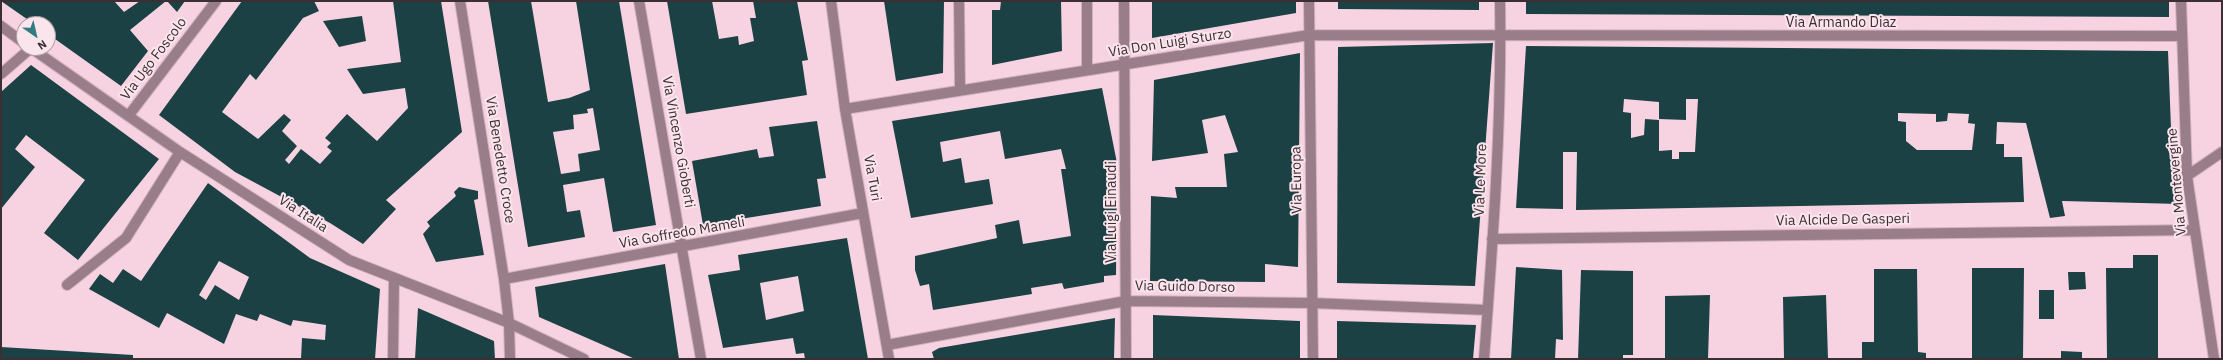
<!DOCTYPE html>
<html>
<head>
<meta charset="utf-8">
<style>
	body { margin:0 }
	#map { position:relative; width:2223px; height:360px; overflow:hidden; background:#f7d3e1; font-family:"IBM Plex Sans",sans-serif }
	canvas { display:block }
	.frame { position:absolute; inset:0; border:2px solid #3c2f34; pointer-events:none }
	.north { position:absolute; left:16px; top:16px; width:40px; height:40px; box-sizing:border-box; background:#fbe5ed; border:1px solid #af9ca3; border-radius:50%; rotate:146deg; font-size:11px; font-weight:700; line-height:16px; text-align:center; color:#3c2f34 }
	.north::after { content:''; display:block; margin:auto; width:14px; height:18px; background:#327b81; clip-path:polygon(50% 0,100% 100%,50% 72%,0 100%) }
</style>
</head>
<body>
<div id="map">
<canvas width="2223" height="360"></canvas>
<div class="frame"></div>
<div class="north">N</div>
</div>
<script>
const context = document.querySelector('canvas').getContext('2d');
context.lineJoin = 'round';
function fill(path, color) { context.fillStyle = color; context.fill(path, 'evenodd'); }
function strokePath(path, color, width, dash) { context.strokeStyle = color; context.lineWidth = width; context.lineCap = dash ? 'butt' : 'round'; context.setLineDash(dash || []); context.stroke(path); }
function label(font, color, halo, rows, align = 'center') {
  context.font = font + ' "IBM Plex Sans",sans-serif'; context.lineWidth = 4; context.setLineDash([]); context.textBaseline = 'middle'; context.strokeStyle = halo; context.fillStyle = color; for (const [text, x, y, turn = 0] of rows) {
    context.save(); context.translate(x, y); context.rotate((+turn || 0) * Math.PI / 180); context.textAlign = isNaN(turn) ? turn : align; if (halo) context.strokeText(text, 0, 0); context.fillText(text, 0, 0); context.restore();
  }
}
const building = new Path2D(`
	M1,1H114L124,12L140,1H166L130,30L148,51L121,86L48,34V24H34Z
	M167,1H185L177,12Z
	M242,1H314L319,11L303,18L256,80L250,74L222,112L258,139L284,114L291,120L282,131L297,146L285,160L289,164L301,149L320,164L332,151L327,147L331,143L325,138L347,114L377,141L408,108L405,88L363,94L347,69L401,62L393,1H441L462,132L386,200L396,209L363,244L330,223L235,172L159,115Z
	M488,1H531L548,102L569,98L590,90L576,1H619L656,225L613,232L604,178L563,185L567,212L580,210L585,237L528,247ZM593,108L600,150L578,154L580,171L561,174L553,132L574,129L573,115L588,113L587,109Z
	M667,1H712L719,39L738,36L739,45L754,41L750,18H756L753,1H797L808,60L802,61L807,95L686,114Z
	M884,1H944L943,73L896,81Z
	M1001,1H1061L1062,51L992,65V10H1000Z
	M1152,1H1296V13L1152,38Z
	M1338,1H1479V10L1338,9Z
	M1526,1H2169V17L1526,14Z
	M362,16L366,41L339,47L323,21Z
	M1493,43L1475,286L1337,283L1338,47Z
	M1526,46L2168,51L2172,154L2180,204L2062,201L2065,216L2050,218L2026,123L1997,122L1996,144H2004V157H2022L2024,202L1576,210L1577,152H1563V209L1516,208ZM1624,99L1659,102V119L1686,120V99H1698L1695,152H1679V159H1672V150L1659,151V120L1645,119L1644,135L1631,138V113L1623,112ZM1898,113L1936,114V122L1947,121L1948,113L1969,114L1968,123L1975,124L1972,150H1917L1906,141V122L1898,121Z
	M1300,53L1298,267L1265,264V282L1150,281L1151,196L1177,198L1175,187H1227L1224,154L1238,152L1225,115L1202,120L1208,153L1152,161L1154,80Z
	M31,65L159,159L78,260L44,233L85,180L26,135L15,149L35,167L1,209V92Z
	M1102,88L1117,163L1116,275L1104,276V282L1064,289L1062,283L1031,288L1032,294L933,310L929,284L920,286L915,270V256L997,238L995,225L1019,220L1023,244L1071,236L1061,169H1066L1061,149L1005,159L1000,131L940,142L943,162L961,158L965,183L989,179L993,204L911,218L892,121Z
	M817,121L826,178L817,179L821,206L703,225L692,161L757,149L759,158L774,156L769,127Z
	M208,183L310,258L380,289L375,359H301L302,338L325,340L326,325L293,320L291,326L260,314L257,321L236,314L224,344L167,313L159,328L89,289L100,274L113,283L123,269L141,281ZM219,261L249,277L239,300L215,285L206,300L199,295Z
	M459,187L478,191V199L474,200L484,255L436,262L423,234L430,226L427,222L456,196L454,192Z
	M847,238L868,359H805L804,353L796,354L793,338L723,348L708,275L740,270L738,255ZM798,276L804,311L766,320L760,283Z
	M2133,255H2158V359H2107L2106,268H2133Z
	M665,264L679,359H635L539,317L535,287Z
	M1516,267L1562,270L1563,340L1556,339L1555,359H1511Z
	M1972,268H2024L2023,359H1972Z
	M1874,269H1917L1918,352L1926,353V359H1862V342H1874Z
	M1581,270L1633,271V355H1623V359H1578Z
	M2068,272H2085L2086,289L2069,290Z
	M2039,290H2054V319H2039Z
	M1710,295L1708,359H1665V296Z
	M1826,295L1828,359H1784L1783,297Z
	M418,308L494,341L495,359H415Z
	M1153,315L1300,321V359H1153Z
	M1115,318L1114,359H934L932,352L939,348Z
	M1337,321L1476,325L1473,359H1337Z
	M1,347L133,355V359H1Z
	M2061,351L2082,352V359H2061Z`);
const minor = new Path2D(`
	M460,1L504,279L509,323L510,359
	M639,1L701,359
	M831,1L845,109L889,359
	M959,1L960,90
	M1087,1V70
	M1124,1L1126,359
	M1309,1L1313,359
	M2181,1L2187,176L2214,359
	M1,26L24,43
	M1,74L31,48L180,152L349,260L509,323L584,359
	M845,109L1309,35L2182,36
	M129,115L216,1
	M2187,176L2222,152
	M1492,239L2195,230
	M504,279L863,213
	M67,285L126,238L180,152
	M887,345L1126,301L1312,303L1487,310
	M393,359L394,279
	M1484,359C1493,240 1502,120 1500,1`);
const streetNames = [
	["Via Armando Diaz",1841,23],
	["Via Don Luigi Sturzo",1170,43,-9],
	["Via Ugo Foscolo",154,59,-53],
	["Via Vincenzo Gioberti",678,142,80],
	["Via Benedetto Croce",500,160,81],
	["Via Turi",872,178,80],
	["Via Europa",1297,180,-91],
	["Via Le More",1481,180,-88],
	["Via Montevergine",2177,182,-95],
	["Via Luigi Einaudi",1112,212,-90],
	["Via Italia",303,214,33],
	["Via Alcide De Gasperi",1843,220,-1],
	["Via Goffredo Mameli",682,233,-10],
	["Via Guido Dorso",1185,287,1]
];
fill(building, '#1b4144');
strokePath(minor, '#d2b2be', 12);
strokePath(minor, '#997d88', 10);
label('14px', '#3c2f34', '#fbe5ed', streetNames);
</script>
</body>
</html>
